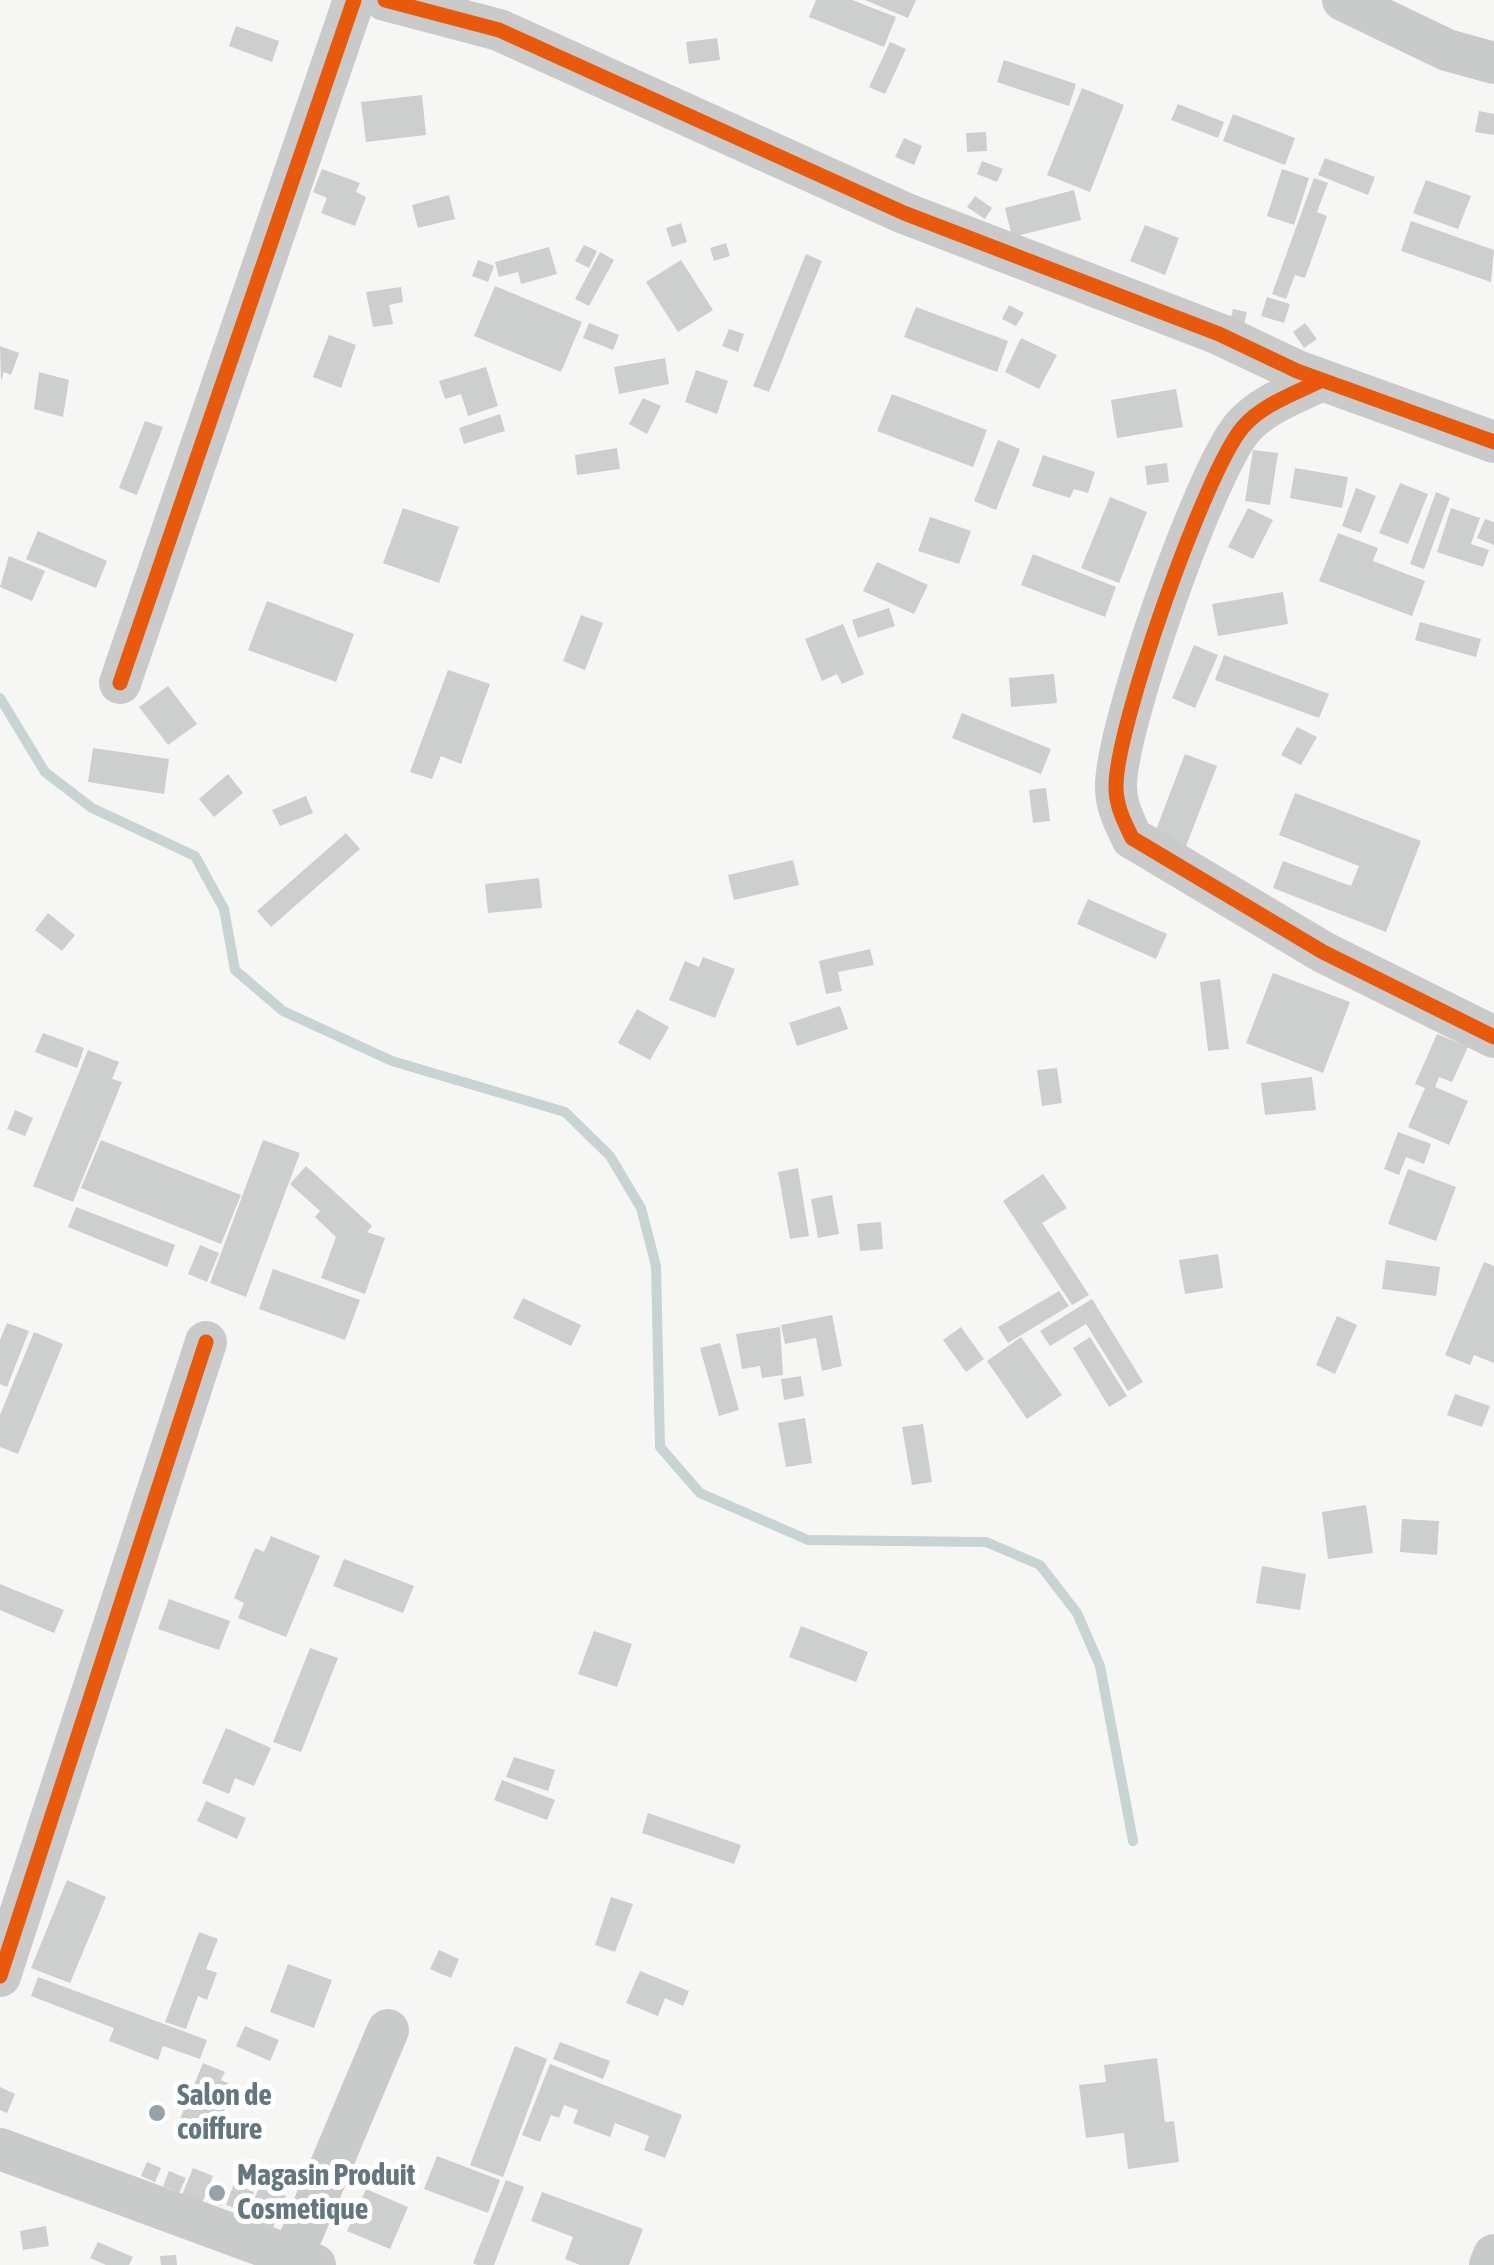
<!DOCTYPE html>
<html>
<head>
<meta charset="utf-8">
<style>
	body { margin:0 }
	canvas { display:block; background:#f6f6f5 }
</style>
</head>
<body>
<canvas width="1494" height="2265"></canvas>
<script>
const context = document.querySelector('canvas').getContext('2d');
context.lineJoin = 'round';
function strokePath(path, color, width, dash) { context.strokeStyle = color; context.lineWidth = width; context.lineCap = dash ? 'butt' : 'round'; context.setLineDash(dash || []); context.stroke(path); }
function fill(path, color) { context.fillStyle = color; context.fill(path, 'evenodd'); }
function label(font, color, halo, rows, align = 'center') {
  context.font = font + ' "Asap Condensed",sans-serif'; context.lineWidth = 10; context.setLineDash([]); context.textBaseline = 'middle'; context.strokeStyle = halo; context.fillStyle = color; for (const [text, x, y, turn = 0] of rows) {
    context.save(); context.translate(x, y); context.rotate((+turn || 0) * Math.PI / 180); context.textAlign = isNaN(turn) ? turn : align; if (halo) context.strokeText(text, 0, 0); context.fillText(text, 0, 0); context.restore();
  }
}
const stream = new Path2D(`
	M0,698L45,772L92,808L195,856L224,909L235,970L283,1011L392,1061L565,1112L610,1156L641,1208L656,1266L660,1447L700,1493L808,1540L986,1542L1040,1565L1077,1613L1100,1666L1133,1841`);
const building = new Path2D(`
	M816,0H852L896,17L884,47L809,17Z
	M865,0H916L908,18Z
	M236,26L279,41L272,62L229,46Z
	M717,38L720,60L689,64L686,42Z
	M890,42L906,49L885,94L869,87Z
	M1004,60L1076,84L1069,106L997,82Z
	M1082,88L1124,105L1090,192L1047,175Z
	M422,95L426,135L366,142L361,102Z
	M1178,104L1224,122L1218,138L1171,120Z
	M1479,111L1494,114V135L1475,132Z
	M1233,114L1295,138L1285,165L1223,141Z
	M986,132L987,151L967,152L966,133Z
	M904,138L922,146L914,165L895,157Z
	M1325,158L1375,177L1368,195L1318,175Z
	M982,161L1003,169L997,182L977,174Z
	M322,169L360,183L356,192L366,197L355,226L321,213L327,198L313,192Z
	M1282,169L1309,178L1294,225L1267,216Z
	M1314,178L1328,183L1317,212L1327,216L1305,278L1295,275L1286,299L1272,294Z
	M1426,180L1471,196L1458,229L1413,213Z
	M1074,190L1081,220L1012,237L1005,208Z
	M449,195L455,219L418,228L412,205Z
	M975,196L992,208L985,219L967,207Z
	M1411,221L1494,250L1491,282L1401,251Z
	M681,223L687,242L672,247L666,228Z
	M1145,225L1179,238L1165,275L1130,261Z
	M726,243L730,256L714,261L710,248Z
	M584,245L597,251L589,268L575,261Z
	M549,247L557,274L521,284L518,272L499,277L495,262Z
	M600,252L614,260L589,306L575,299Z
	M806,254L822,261L769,392L753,386Z
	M478,260L494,266L488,282L472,276Z
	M681,260L713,310L678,332L646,282Z
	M495,286L582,322L561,372L474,336Z
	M401,287L403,302L389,305L393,324L373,327L366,292Z
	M1267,297L1290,304L1284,323L1261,316Z
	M1009,305L1024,313L1016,326L1002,319Z
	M916,307L1008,341L997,372L904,337Z
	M1233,309L1247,312L1244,324L1230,321Z
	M589,323L619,335L613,350L583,338Z
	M1305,323L1317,339L1304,348L1293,332Z
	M729,329L744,334L738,352L722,346Z
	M329,335L356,345L341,388L313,377Z
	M1021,338L1057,355L1039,389L1005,372Z
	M0,346L19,353L11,375L4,372L1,381Z
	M665,358L669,384L619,394L614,367Z
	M486,367L498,406L468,416L461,394L445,399L439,381Z
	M696,370L728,381L717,414L685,402Z
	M39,372L69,380L63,417L34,409Z
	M1176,389L1183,427L1117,438L1111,400Z
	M892,394L987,430L973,467L877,431Z
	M643,398L661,406L647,434L629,424Z
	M500,414L505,431L464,444L459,428Z
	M145,421L163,427L137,495L119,488Z
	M998,440L1020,449L996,510L974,501Z
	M617,448L620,469L577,475L575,455Z
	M1253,450L1278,453L1270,505L1245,501Z
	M1043,455L1095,472L1088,493L1074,489L1070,498L1032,486Z
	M1167,463L1169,482L1147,485L1145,466Z
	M1295,468L1348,477L1342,508L1290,498Z
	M1400,483L1428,494L1408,544L1379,533Z
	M1356,488L1376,496L1361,533L1342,526Z
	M1436,492L1450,498L1424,569L1410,564Z
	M1110,497L1147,512L1119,583L1081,568Z
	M403,508L459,527L439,583L383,563Z
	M1248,508L1273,520L1253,559L1228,547Z
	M1451,508L1480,518L1471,544L1489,550L1483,567L1437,552Z
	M930,517L971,531L959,564L918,551Z
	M1485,519L1494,522V545L1477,538Z
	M38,531L107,561L96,588L26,559Z
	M1338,533L1378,548L1373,561L1425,581L1412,616L1319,581Z
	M1033,554L1116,587L1105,617L1021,585Z
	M9,556L45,571L32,601L0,587Z
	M877,562L928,585L914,614L863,591Z
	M1283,592L1288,624L1218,636L1212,604Z
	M267,601L354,634L336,682L248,650Z
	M889,608L895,626L858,638L852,620Z
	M581,615L603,623L585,670L563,661Z
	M1420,622L1481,639L1476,657L1415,640Z
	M843,624L864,674L842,684L837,674L822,681L805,639Z
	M1194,645L1218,655L1195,708L1172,698Z
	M1224,655L1329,694L1319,718L1215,680Z
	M448,670L490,684L461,764L441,756L432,779L410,772Z
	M1054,674L1057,703L1011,707L1009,678Z
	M168,686L197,724L168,745L139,707Z
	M962,713L1051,749L1041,774L952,738Z
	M1297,727L1317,737L1301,765L1281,755Z
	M93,748L169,759L164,794L88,782Z
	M1185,754L1217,766L1183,854L1151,843Z
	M228,774L243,793L214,817L199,799Z
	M1046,788L1050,821L1033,823L1029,790Z
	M1295,793L1421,841L1386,932L1273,888L1283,861L1351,886L1359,866L1279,835Z
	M306,796L313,813L280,826L272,810Z
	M346,833L360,849L271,927L257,911Z
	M793,860L799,885L734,900L728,875Z
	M539,878L542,908L488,913L485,884Z
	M1088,899L1167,934L1156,959L1077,924Z
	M48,913L75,935L62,951L35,930Z
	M870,949L874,965L838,972L842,991L826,994L819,961Z
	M703,957L735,969L715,1018L669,1000L685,961L699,967Z
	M1273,973L1350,1002L1323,1073L1246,1043Z
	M1220,979L1229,1049L1208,1051L1200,982Z
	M840,1006L848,1029L797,1046L789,1023Z
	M637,1009L669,1027L650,1060L618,1043Z
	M43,1033L84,1048L77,1068L35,1052Z
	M1437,1034L1468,1047L1452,1082L1439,1077L1435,1087L1468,1101L1449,1145L1408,1127L1425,1088L1415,1084Z
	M88,1050L119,1062L112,1079L122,1082L73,1202L33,1186Z
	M1057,1068L1062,1103L1042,1106L1037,1070Z
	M1312,1077L1316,1110L1265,1115L1261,1083Z
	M15,1110L33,1118L25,1136L7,1129Z
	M1398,1132L1431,1144L1424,1164L1406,1157L1399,1175L1384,1169Z
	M101,1140L241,1195L221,1244L81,1188Z
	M263,1140L300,1153L246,1297L210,1283Z
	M306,1166L372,1226L367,1232L385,1238L365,1294L321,1278L336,1237L315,1217L320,1211L290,1184Z
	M798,1168L809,1236L790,1239L778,1172Z
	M1408,1169L1456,1187L1436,1241L1388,1224Z
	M1043,1174L1067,1208L1042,1223L1089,1295L1072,1305L1003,1201Z
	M832,1195L839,1234L818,1238L811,1199Z
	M76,1207L175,1245L167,1267L68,1227Z
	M881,1222L883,1249L860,1251L857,1224Z
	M200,1245L219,1253L207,1282L188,1274Z
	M1218,1254L1223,1288L1185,1294L1179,1260Z
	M1386,1260L1440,1267L1436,1296L1382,1289Z
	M1484,1262L1494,1266V1363L1474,1355L1470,1365L1445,1355Z
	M273,1269L360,1300L345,1340L259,1309Z
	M1059,1291L1069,1306L1008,1343L998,1327Z
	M523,1298L581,1325L571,1346L513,1318Z
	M1092,1299L1143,1382L1128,1391L1086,1324L1050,1346L1040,1331Z
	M832,1315L842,1366L822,1371L816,1338L785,1344L781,1325Z
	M1337,1316L1357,1325L1335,1374L1316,1365Z
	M7,1323L29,1331L7,1387L0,1384V1340Z
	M780,1327L783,1375L762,1378L760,1366L742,1369L736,1334Z
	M961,1327L984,1359L966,1372L943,1340Z
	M34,1332L63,1344L18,1454L0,1447V1415Z
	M1021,1337L1062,1395L1027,1419L987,1361Z
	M1090,1337L1127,1396L1109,1407L1073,1348Z
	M720,1343L739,1410L719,1416L700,1348Z
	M801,1376L804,1396L784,1400L781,1379Z
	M1455,1394L1490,1406L1482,1427L1447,1415Z
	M805,1418L812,1463L786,1467L778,1423Z
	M923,1424L932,1482L912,1485L902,1427Z
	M1366,1505L1373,1553L1328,1559L1322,1512Z
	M1402,1519L1439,1521L1437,1555L1400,1552Z
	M271,1536L320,1556L286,1637L238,1618L244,1603L234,1598L255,1548L264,1552Z
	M344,1559L414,1586L403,1613L333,1586Z
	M1262,1566L1306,1574L1300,1610L1256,1603Z
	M0,1584L64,1610L54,1633L0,1610Z
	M169,1599L230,1621L219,1650L158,1629Z
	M801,1626L868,1652L856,1682L789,1657Z
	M594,1631L632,1644L617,1687L578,1674Z
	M310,1648L338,1658L301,1752L273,1742Z
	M226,1728L271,1748L254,1786L235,1778L229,1794L202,1783Z
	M514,1757L555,1770L548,1791L506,1777Z
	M502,1780L555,1800L547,1820L494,1800Z
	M206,1801L246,1818L237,1839L197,1821Z
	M648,1813L741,1845L734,1864L642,1833Z
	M67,1880L106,1897L70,1983L31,1968Z
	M611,1897L633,1904L615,1952L595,1945Z
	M199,1932L218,1939L206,1969L217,1973L207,2000L198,1996L186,2029L165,2022Z
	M439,1950L459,1959L451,1978L430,1969Z
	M288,1964L332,1980L314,2028L270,2012Z
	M640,1971L689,1991L683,2006L665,1998L658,2016L626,2003Z
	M38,1977L207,2040L200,2059L163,2046L158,2060L109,2041L114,2028L31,1996Z
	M245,2026L279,2040L270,2061L236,2046Z
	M560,2042L610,2061L603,2079L553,2059Z
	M515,2046L547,2059L503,2177L470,2165Z
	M1157,2058L1165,2122L1174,2121L1179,2162L1128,2169L1124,2133L1086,2138L1079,2085L1106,2082L1104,2065Z
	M203,2063L225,2072L221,2080L234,2086L218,2126L205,2121L202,2129L180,2119Z
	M550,2064L682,2115L665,2158L644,2150L649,2136L615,2123L610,2137L573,2123L578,2110L564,2105L559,2118L551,2115L540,2142L522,2135Z
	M0,2087L15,2094L7,2113L0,2110Z
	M437,2156L500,2180L488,2213L424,2189Z
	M147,2162L161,2168L155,2182L141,2176Z
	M193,2168L213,2176L202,2203L182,2195Z
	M169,2171L186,2178L179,2193L163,2186Z
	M506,2180L524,2187L494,2265H477L473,2263Z
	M234,2184L254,2192L246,2212L226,2205Z
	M260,2185L286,2196L273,2228L247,2217Z
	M213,2186L227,2191L221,2206L207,2201Z
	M366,2189L408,2207L390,2249L347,2231Z
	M542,2192L643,2229L629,2265H580L565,2259L573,2237L531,2221Z
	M46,2226L49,2246L23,2250L20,2231Z
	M98,2242L133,2257L129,2265H106L90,2258Z
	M176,2255L177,2265H161L160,2256Z`);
const minor = new Path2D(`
	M385,0L499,30L904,213L1219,334L1297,371L1494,442
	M1343,0L1447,50L1494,63
	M1322,380C1296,393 1263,404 1243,427C1205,471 1115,729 1116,787C1116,806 1124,821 1132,838L1323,952L1494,1037
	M120,683L354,0
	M0,1976L206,1342
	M0,2149L315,2265
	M289,2265L388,2030
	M1490,2265L1494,2255`);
const cycleway = new Path2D(`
	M385,0L499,30L904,213L1219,334L1297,371L1494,442
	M1322,380C1296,393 1263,404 1243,427C1205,471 1115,729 1116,787C1116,806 1124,821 1132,838L1323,952L1494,1037
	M120,683L354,0
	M0,1976L206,1342`);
const markers = [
	[157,2113,10,"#97a3a8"],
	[217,2193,10,"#97a3a8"]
];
const poiNames = [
	["Salon de",177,2096],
	["coiffure",177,2130],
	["Magasin Produit",237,2176],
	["Cosmetique",237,2210]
];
strokePath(stream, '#c8d3d4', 10);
fill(building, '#cdcece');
strokePath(minor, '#c9cbca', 42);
strokePath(cycleway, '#e8590c', 15);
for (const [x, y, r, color] of markers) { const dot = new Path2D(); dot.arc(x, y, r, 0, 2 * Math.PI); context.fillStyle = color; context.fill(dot); strokePath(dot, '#fff', 4); }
label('bold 30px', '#64777e', '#fff', poiNames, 'left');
</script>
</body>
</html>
